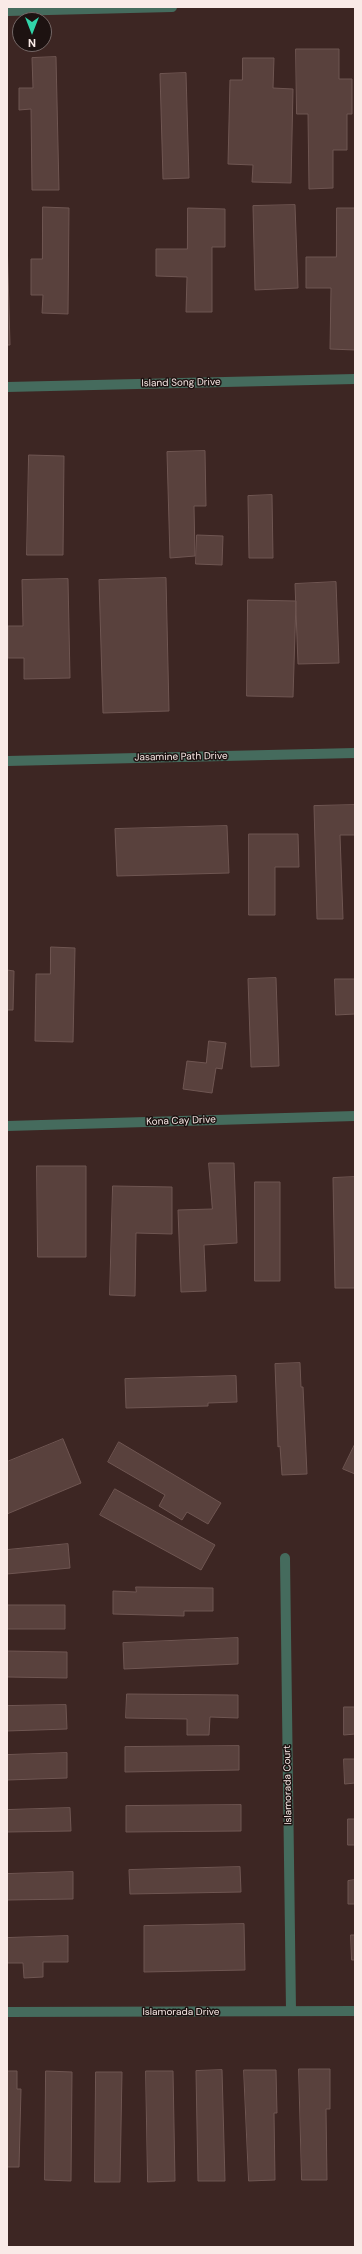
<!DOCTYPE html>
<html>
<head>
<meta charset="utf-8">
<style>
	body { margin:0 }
	#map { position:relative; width:362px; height:2254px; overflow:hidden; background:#3d2623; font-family:"DM Sans",sans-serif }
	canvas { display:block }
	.frame { position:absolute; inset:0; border:8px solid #f9eae7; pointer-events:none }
	.north { position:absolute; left:12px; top:12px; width:40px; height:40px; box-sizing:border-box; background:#1d1211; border:1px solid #756867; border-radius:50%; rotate:180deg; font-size:11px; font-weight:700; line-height:16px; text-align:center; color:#f9eae7 }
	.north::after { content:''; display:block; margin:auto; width:14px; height:18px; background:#31d4a9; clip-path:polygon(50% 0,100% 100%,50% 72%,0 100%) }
</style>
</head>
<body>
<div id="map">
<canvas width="362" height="2254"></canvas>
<div class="frame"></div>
<div class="north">N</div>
</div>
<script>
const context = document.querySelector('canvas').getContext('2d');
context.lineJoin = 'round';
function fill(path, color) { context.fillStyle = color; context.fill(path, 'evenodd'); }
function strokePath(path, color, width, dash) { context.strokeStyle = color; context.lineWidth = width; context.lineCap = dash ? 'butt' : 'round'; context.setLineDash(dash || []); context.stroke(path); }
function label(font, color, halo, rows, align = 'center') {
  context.font = font + ' "DM Sans",sans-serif'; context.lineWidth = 3; context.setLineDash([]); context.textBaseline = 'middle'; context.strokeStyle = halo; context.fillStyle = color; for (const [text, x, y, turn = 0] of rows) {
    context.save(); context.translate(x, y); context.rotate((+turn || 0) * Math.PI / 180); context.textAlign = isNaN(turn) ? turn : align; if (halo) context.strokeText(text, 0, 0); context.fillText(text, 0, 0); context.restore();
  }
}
const building = new Path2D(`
	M296,49H339V79H352V114H347V150H333V188L309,189L308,114H297Z
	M56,57L59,190H32L31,109L19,110V88H33L32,58Z
	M243,58H274L273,88L293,89L291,183L252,182L253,165L228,164L230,80H242Z
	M186,73L189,178L163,179L160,74Z
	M295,205L298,288L255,290L253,206Z
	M43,207L69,208L68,314L42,313L43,295H31V259H42Z
	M188,208L225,209V247H212V312H186L187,277L156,276V249H187Z
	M337,208H355V350L330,349L331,288H306V257H336Z
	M7,237L10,345H7Z
	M205,451L206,506H194L195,556L170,558L167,452Z
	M29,455L64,456L63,555H27Z
	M272,495L273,558H249L248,496Z
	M197,535L223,536L222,565L196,564Z
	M166,578L169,711L103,713L99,580Z
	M68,579L70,678L24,679V658H8V626H23L22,580Z
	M336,582L339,663L298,664L295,584Z
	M248,600L296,601L293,697L247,696Z
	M355,805V835H340L343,919H317L314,806Z
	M227,826L229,873L117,876L115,829Z
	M249,834H298L299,867H275V915H249Z
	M51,947L75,948L73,1042L35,1041L36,974H50Z
	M7,970L14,971L13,1010H7Z
	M276,978L279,1066L251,1067L248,979Z
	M335,979H355V1014L336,1015Z
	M209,1041L226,1043L222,1069L216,1068L212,1093L183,1089L187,1061L206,1063Z
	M209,1163H234L237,1243L204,1245L206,1291L181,1292L178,1210L212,1209Z
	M37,1166H86V1257H38Z
	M355,1177V1288H335L333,1178Z
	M255,1182H280V1281H255Z
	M113,1186L172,1187V1234L136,1233L135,1296L110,1295Z
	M300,1363L301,1387H303L307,1474L282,1475L280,1446L278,1447L275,1364Z
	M236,1376L237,1402L208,1403V1406L126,1408L125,1379Z
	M63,1439L81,1483L7,1514V1462Z
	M119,1442L221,1503L208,1524L187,1512L182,1520L159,1506L165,1495L108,1462Z
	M355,1444V1474L343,1469Z
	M115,1489L215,1545L201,1570L100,1515Z
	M68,1544L70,1568L7,1574V1550Z
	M136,1587L213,1588V1611H184V1616L113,1614V1591L136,1592Z
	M7,1605H65V1629H7Z
	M238,1638V1664L124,1669L123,1643Z
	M7,1651L67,1652V1678L7,1677Z
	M127,1694L238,1695V1718L210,1717L209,1735H187V1719L126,1718Z
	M66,1705L67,1729L7,1731V1706Z
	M344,1707H355V1734L344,1735Z
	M239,1746V1770L125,1772V1747Z
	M67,1753V1778L7,1780V1755Z
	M344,1759H355V1783L345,1784Z
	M241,1805V1831L126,1832V1806Z
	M70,1808L71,1831L7,1832V1810Z
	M348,1819H355V1845H348Z
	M240,1867L241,1892L130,1894L129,1870Z
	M73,1872V1899L7,1900V1874Z
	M355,1880V1904H348V1881Z
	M244,1924L245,1970L144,1972V1926Z
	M351,1935H355V1960H352Z
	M68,1936V1962H43V1977L24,1978L23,1963H7V1938Z
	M299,2069H330V2109H326L327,2180H302Z
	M222,2070L225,2181H198L196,2071Z
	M244,2070H276L277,2113H274L275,2180L249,2181Z
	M7,2071H17V2089H21L19,2167H7Z
	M46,2071L72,2072L71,2181L45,2180Z
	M146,2071H173L175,2181L148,2182Z
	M96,2072H122L120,2182H95Z`);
const street = new Path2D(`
	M7,11L172,7
	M7,387L355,379
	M7,761L355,753
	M7,1126L355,1116
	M285,1558L291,2011
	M7,2012L355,2011`);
const streetNames = [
	["Island Song Drive",181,383,-1],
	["Jasamine Path Drive",181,757,-1],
	["Kona Cay Drive",181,1121,-2],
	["Islamorada Court",288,1785,-91],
	["Islamorada Drive",181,2012]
];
fill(building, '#59413d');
strokePath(building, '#6f5652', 1);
strokePath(street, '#456b5d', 10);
label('10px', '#f9eae7', '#1d1211', streetNames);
</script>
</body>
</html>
